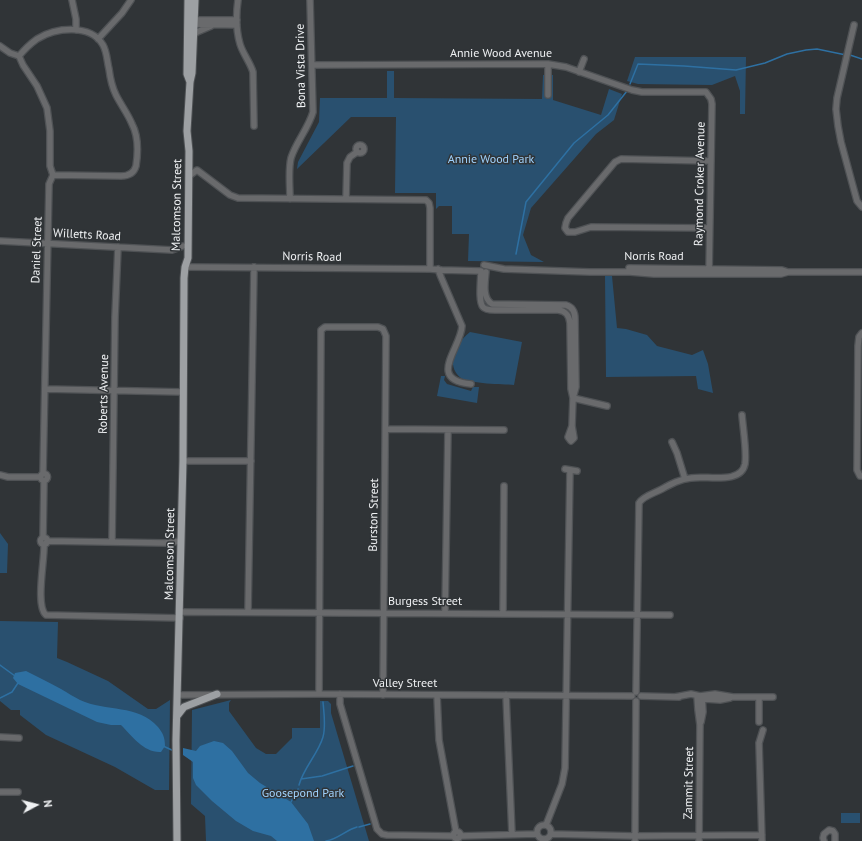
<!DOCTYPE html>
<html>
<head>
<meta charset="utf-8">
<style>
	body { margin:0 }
	#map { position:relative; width:862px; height:841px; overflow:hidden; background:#303437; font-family:"PT Sans",sans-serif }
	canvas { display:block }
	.north { position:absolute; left:16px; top:785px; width:40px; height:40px; -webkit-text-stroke:3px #303437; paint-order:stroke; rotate:83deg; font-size:11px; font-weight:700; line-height:16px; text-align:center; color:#eff1f3 }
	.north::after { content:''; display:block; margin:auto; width:14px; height:18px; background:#eff1f3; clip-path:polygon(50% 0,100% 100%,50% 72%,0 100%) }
</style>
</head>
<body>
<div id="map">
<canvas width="862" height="841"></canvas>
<div class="north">N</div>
</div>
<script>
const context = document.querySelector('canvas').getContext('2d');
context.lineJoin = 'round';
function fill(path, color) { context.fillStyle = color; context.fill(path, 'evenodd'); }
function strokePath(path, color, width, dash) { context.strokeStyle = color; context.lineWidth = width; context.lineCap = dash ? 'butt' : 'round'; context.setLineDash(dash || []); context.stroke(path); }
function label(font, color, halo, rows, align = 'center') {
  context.font = font + ' "PT Sans",sans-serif'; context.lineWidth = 3; context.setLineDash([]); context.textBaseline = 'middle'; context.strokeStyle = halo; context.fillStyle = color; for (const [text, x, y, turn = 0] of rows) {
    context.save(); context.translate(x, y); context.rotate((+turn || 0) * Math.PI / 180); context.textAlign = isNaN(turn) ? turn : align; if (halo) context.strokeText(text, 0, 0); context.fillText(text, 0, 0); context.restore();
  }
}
const green = new Path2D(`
	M635,57H746L745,114H740V91L735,76L712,85L638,84L627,81Z
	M387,71H394V98L542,99L543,75H553V100L601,115L609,89L622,94L614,120L596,134L531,208L523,235L531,255L544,262L468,261L469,234H452V206H439L436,209V193H395L396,117H351L297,169L298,162L319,122L320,98H387Z
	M605,276H612L617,328L626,329L647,335L657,346L692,355L703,350L708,364L713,393L698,389L696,376L606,377Z
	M470,332L522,342L514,385C502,384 471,384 461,378C455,374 452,366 453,359C455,348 461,339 470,332Z
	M441,376H445L444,380L447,384L471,391L473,387H479L477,403L437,396Z
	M0,533L8,544L7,573H0Z
	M0,621L58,622L57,658L67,662L108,681L148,709H156L170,700L169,790H155L115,767L46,735L20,715V710H11L0,701Z
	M231,700L229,703V711L256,748L266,754H276L292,738V728H320V701H328L331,704V713L369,841H206L205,816L191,804L192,710Z
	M841,813H860V823H841Z`);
const water = new Path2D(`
	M26,671C38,677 50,683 61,689C68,693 74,697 80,700C106,712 138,704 158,727C163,733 165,738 165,746L161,752C144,753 132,736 121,725H111L97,722L18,684L13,678L15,673Z
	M214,741L223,743L232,751L248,773L260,783L291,802L308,824L314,841H277L271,836L253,831L236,821L212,801L196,785L193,778V762L183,755V748L196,751L200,746Z`);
const stream = new Path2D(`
	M850,55L862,59
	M630,84L638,64L684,66L736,70L765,63L787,54L806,50L817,49L846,55
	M516,254L526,202L574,143L608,115L627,91
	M0,665L15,676
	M0,698L12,692L18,683
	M163,746L174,751
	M301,779L322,776L353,766
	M299,785C304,767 318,754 323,737C326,726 324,713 323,702
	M291,802L298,789
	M359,827L370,824
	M326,841C338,839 346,830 357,827`);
const minor = new Path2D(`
	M72,0L76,19V30
	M238,0C236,14 236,30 240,44C243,54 250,62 253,72L254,126
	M190,20H237
	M190,24L237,25
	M854,25L837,98L836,109L838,126L841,142L857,201L862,207
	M194,35L197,32L211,26
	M98,39L122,13L131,0
	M0,46L10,53L19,56L23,65L37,86L47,108L50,131V166L53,175L49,184L43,474
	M19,56C24,50 30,44 37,39C55,28 90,23 103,45C107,52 107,61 109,69C110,77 112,87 116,95C121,105 128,114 132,124C139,137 138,153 136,166C134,173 128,176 121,176L53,175
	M312,65L548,64L566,67L632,90L642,92H706L711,99L712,104L709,274
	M579,72L584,59
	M548,95V64
	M356 149a4 4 0 1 1 8 0a4 4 0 1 1-8 0Z
	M189,176L197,170L230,195L238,198L426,200L429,203L430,208V269
	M290,199C290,186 288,170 291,158C296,142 308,129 313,112L310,0
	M346,199L347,163L350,157L357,152
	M709,228L591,227L575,232H568L565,228L566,223L568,218L615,162L621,159L711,161
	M0,241L172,250L183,246
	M484,265L504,269L590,272H630L654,274H781L788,272H862
	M185,267L430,269L442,270L480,271
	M629,268L782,270L788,272
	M438,269L441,277L462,326C461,348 426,380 471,384
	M481,271C481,279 478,302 483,307C485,310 491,310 495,310H558C566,311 569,315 570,323L571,389L573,398
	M486,272C485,282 482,298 492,304L566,305C573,307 575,312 575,319L576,387L573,398L572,426L574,438L571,441L568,437L572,426
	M862,333L859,337L858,346L857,470L860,476H862
	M45,389L182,392
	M573,398L607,406
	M386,429L504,430
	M672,442L677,453L685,479
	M183,461H251
	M565,469L577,471
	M40.5 477a3.5 3.5 0 1 1 7 0a3.5 3.5 0 1 1-7 0Z
	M0,475L8,477H40
	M43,537L44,481
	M40.5 541a3.5 3.5 0 1 1 7 0a3.5 3.5 0 1 1-7 0Z
	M47,541L165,543L181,541
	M112,542L115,317L118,247
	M44,544C45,558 35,606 46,615L180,618
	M180,612L670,615
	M248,612L254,267
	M445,613L448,430
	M503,613L504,486
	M636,692L639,503C643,496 655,493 662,489C671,484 680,479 691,478C706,475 741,485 745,464C747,452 743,428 742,415
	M319,694L321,330L325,327H378L383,329L386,336L383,695
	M340,694V704L377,829L382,834L387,835L453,836
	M178,695L319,694L632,696
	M437,695L439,740L456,832
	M506,695L512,834
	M641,696L679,697
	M697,696L698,710L700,725L699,841
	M675,697L691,694L700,696L715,694L733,697H773
	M705,699L720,700L730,698
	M701,722L703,712L702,696
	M759,722V697
	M0,737L19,738
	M0,792H18
	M537 832a7 7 0 1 1 14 0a7 7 0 1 1-14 0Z
	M546,825L562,784L565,768L570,470
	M453.5 835a3.5 3.5 0 1 1 7 0a3.5 3.5 0 1 1-7 0Z
	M551,834L635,836L762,835
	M460,836L537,834
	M635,841L636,701
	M762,841L759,743L763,730
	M824,841L823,838L824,834L829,830L833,831L835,834V841`);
const major = new Path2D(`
	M188,0L187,74L190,82
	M177,716L184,707L217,694
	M177,841L176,740L183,461L184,278L185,267L188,258L189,151L187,131L190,82L192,73L195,0`);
const streetNames = [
	["Annie Wood Avenue",501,54],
	["Bona Vista Drive",301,66,-91],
	["Raymond Croker Avenue",700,184,-89],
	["Malcomson Street",177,205,-89],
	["Willetts Road",87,235,3],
	["Daniel Street",37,250,-88],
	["Norris Road",312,257,1],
	["Norris Road",654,257],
	["Roberts Avenue",104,394,-89],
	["Burston Street",374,515,-89],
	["Malcomson Street",170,554,-89],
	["Burgess Street",425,602],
	["Valley Street",405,684],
	["Zammit Street",689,783,-89]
];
const parkNames = [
	["Annie Wood Park",491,160],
	["Goosepond Park",303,794]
];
fill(green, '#29506f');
fill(water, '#2e70a2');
strokePath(stream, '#2e70a2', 1.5);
strokePath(minor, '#4f5255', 8);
strokePath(major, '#4f5255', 9);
strokePath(minor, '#696a6c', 5.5);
strokePath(major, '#9da0a3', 7);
label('12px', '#eff1f3', '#303437', streetNames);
label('12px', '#a0d3fe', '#303437', parkNames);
</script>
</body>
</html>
